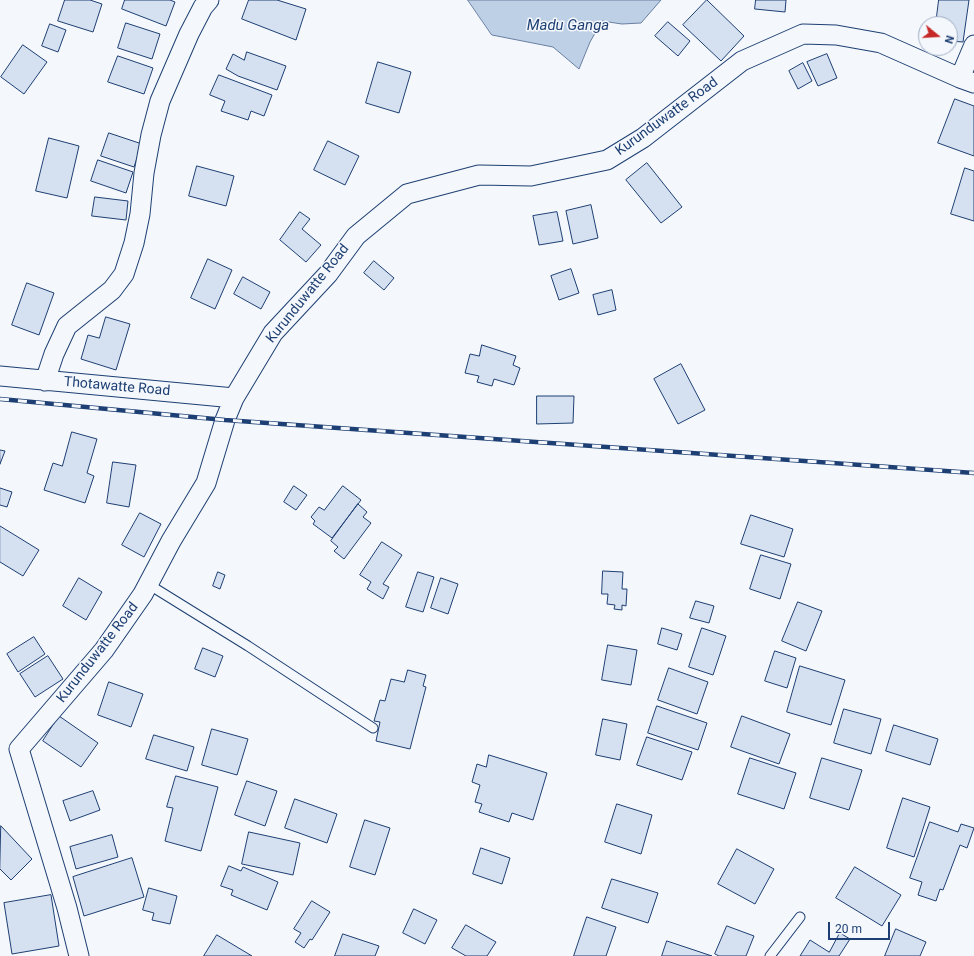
<!DOCTYPE html>
<html>
<head>
<meta charset="utf-8">
<style>
	body { margin:0 }
	#map { position:relative; width:974px; height:956px; overflow:hidden; background:#f4f7fb; font-family:Roboto,sans-serif }
	canvas { display:block }
	.north { position:absolute; left:918px; top:16px; width:40px; height:40px; box-sizing:border-box; background:#f4f7fb; border:1px solid #9eadc5; border-radius:50%; rotate:108deg; font-size:11px; font-weight:700; line-height:16px; text-align:center; color:#1d3f73 }
	.north::after { content:''; display:block; margin:auto; width:14px; height:18px; background:#c62828; clip-path:polygon(50% 0,100% 100%,50% 72%,0 100%) }
	.scale { position:absolute; left:828px; top:922px; width:62px; height:18px; box-sizing:border-box; border:2px solid #1d3f73; border-top:0; padding-left:5px; font-size:12px; line-height:14px; white-space:nowrap; color:#1d3f73; -webkit-text-stroke:3px #f4f7fb; paint-order:stroke }
</style>
</head>
<body>
<div id="map">
<canvas width="974" height="956"></canvas>
<div class="north">N</div>
<div class="scale">20 m</div>
</div>
<script>
const context = document.querySelector('canvas').getContext('2d');
context.lineJoin = 'round';
function fill(path, color) { context.fillStyle = color; context.fill(path, 'evenodd'); }
function strokePath(path, color, width, dash) { context.strokeStyle = color; context.lineWidth = width; context.lineCap = dash ? 'butt' : 'round'; context.setLineDash(dash || []); context.stroke(path); }
function label(font, color, halo, rows, align = 'center') {
  context.font = font + ' Roboto,sans-serif'; context.lineWidth = 3; context.setLineDash([]); context.textBaseline = 'middle'; context.strokeStyle = halo; context.fillStyle = color; for (const [text, x, y, turn = 0] of rows) {
    context.save(); context.translate(x, y); context.rotate((+turn || 0) * Math.PI / 180); context.textAlign = isNaN(turn) ? turn : align; if (halo) context.strokeText(text, 0, 0); context.fillText(text, 0, 0); context.restore();
  }
}
const water = new Path2D(`
	M468,0H661L641,23L622,24L602,21L590,42L579,69L553,47L492,35Z`);
const building = new Path2D(`
	M65,0H90L102,4L93,32L58,21Z
	M125,0H170L175,2L166,26L122,9Z
	M249,0H277L306,9L296,40L242,19Z
	M707,0L744,36L721,61L683,25Z
	M756,0H786L785,12L755,9Z
	M939,0H969L963,42L950,41V24H936Z
	M668,22L690,41L678,56L655,36Z
	M126,23L160,34L152,59L118,48Z
	M50,24L66,30L58,52L42,46Z
	M23,45L47,62L24,94L1,77Z
	M247,52L286,66L277,90L238,76L226,69L233,54L244,60Z
	M827,54L837,78L818,86L807,62Z
	M118,56L153,68L144,94L108,82Z
	M378,62L411,72L399,113L366,103Z
	M803,63L812,81L798,89L789,71Z
	M219,75L272,95L264,116L251,111L248,120L221,111L225,101L210,95Z
	M955,99L974,106V156L938,143Z
	M109,133L142,144L134,167L101,156Z
	M49,138L79,146L67,198L36,191Z
	M328,141L359,156L345,185L314,170Z
	M98,160L133,172L126,193L91,181Z
	M647,163L682,207L661,223L626,180Z
	M197,166L234,176L226,206L189,196Z
	M965,168L974,171V221L951,214Z
	M95,197L128,201L126,220L92,216Z
	M591,205L598,238L573,244L566,211Z
	M300,212L310,219L302,229L321,245L306,262L280,240Z
	M557,212L563,241L539,245L533,216Z
	M208,259L232,270L215,309L191,298Z
	M374,261L394,278L384,290L364,273Z
	M571,269L579,293L559,300L551,276Z
	M243,277L270,292L261,309L234,294Z
	M27,283L54,293L39,335L12,325Z
	M612,290L616,310L598,315L593,295Z
	M106,317L130,324L116,370L81,359L88,335L99,338Z
	M482,345L516,356L513,365L520,368L514,385L494,379L492,386L477,382L479,376L465,373L470,354L479,356Z
	M681,364L705,410L678,424L654,379Z
	M537,396H574L573,423L537,424Z
	M72,432L97,439L87,473L94,476L85,503L44,490L53,463L62,466Z
	M0,450L5,451L0,464Z
	M113,462L136,465L129,507L107,503Z
	M294,486L307,495L296,510L284,502Z
	M343,486L361,500L332,538L313,524L315,521L311,517L319,507L324,510Z
	M0,488L12,492L7,507L0,505Z
	M358,504L367,512L363,517L371,523L344,559L334,551L338,547L331,541Z
	M140,513L161,524L144,557L122,545Z
	M751,515L793,529L784,557L741,544Z
	M0,526L39,550L23,576L0,562Z
	M382,542L402,555L383,584L389,587L383,599L367,589L371,582L360,575Z
	M761,555L791,564L780,599L750,589Z
	M603,571L623,572L622,589H627L626,606L622,605V610L614,609L615,605L607,604L608,594H602Z
	M218,572L225,575L220,589L213,586Z
	M418,572L434,577L423,612L406,607Z
	M79,578L102,592L86,620L63,606Z
	M441,578L458,584L448,614L431,608Z
	M696,601L714,606L709,623L690,618Z
	M798,602L822,611L806,651L782,641Z
	M662,628L682,634L677,650L658,644Z
	M702,628L726,636L713,675L689,667Z
	M34,637L45,654L18,672L7,654Z
	M608,645L637,650L631,685L602,680Z
	M203,648L223,656L215,677L195,669Z
	M775,651L796,658L787,688L765,681Z
	M48,656L63,679L35,697L20,674Z
	M800,666L845,680L831,725L787,712Z
	M669,668L708,682L697,714L658,700Z
	M408,670L426,675L423,686L426,687L410,749L376,741L380,722L374,721L380,700L385,701L391,679L404,682Z
	M109,682L143,694L131,727L98,715Z
	M657,706L707,723L698,750L648,733Z
	M844,709L881,719L871,754L834,743Z
	M59,716L98,743L81,767L43,741Z
	M742,716L790,734L779,764L731,747Z
	M603,719L627,724L620,760L596,755Z
	M894,725L938,739L930,765L886,751Z
	M212,729L248,739L237,775L202,765Z
	M154,735L194,747L187,771L146,759Z
	M647,737L692,752L682,780L637,765Z
	M489,755L547,773L533,820L512,813L509,822L479,812L482,804L475,802L480,785L472,782L477,764L486,767Z
	M750,758L796,773L784,809L738,794Z
	M822,758L862,770L849,810L810,798Z
	M176,776L218,787L201,851L165,841L173,808L167,807Z
	M247,781L277,791L265,826L235,815Z
	M93,791L100,810L70,821L63,801Z
	M903,798L930,807L914,857L887,848Z
	M295,799L337,814L327,843L285,828Z
	M617,804L652,815L641,854L605,842Z
	M365,820L390,828L375,875L350,867Z
	M930,822L958,832L961,824L974,828L967,848L960,845L943,890L940,889L936,901L918,895L922,882L910,878Z
	M1,826L32,859L11,880L0,869Z
	M249,832L300,843L293,875L242,864Z
	M112,835L118,857L76,869L70,847Z
	M481,848L510,858L502,884L473,874Z
	M737,849L774,869L755,904L718,884Z
	M132,858L144,897L84,916L73,877Z
	M229,866L241,871L243,867L278,882L267,910L231,895L233,890L221,886Z
	M855,867L901,895L882,926L836,898Z
	M612,879L658,893L648,923L602,908Z
	M149,888L177,896L170,924L152,920L154,913L143,910Z
	M51,895L59,946L12,954L4,903Z
	M312,901L330,912L312,940L310,939L304,948L295,942L301,933L294,929Z
	M414,909L437,920L425,944L403,933Z
	M587,917L616,927L606,956H574Z
	M466,925L496,942L487,956H466L452,948Z
	M727,926L754,936L746,956H719L715,954Z
	M896,929L926,942L920,956H885Z
	M840,933L850,939L839,956H800L810,940L829,952Z
	M343,934L379,946L375,956H335Z
	M217,935L252,956H204Z
	M667,941L712,956H662Z`);
const service = new Path2D(`
	M149,583L156,589L248,646L373,728
	M770,956L800,917`);
const minor = new Path2D(`
	M960,78L974,45
	M0,376L234,398
	M45,381L54,354L67,326L112,290L124,274L134,243L140,214L144,173L151,135L160,101L189,34L203,7L209,0
	M79,956L67,908L19,749L104,650L143,594L171,541L206,483L225,420L234,398L273,333L328,274L356,236L407,194L479,175L531,176L607,160L643,138L742,61L803,34L836,35L881,43L960,78L974,83`);
const rail = new Path2D(`
	M0,399L225,420L974,473`);
const streetNames = [
	["Kurunduwatte Road",667,117,-36],
	["Kurunduwatte Road",308,294,-51],
	["Thotawatte Road",117,387,5],
	["Kurunduwatte Road",98,653,-52]
];
const waterNames = [
	["Madu Ganga",568,26]
];
fill(water, '#bed0e5');
strokePath(water, '#687fa3', 1);
fill(building, '#d5e0f0');
strokePath(building, '#1d3f73', 1);
strokePath(service, '#1d3f73', 11);
strokePath(minor, '#1d3f73', 21);
strokePath(service, '#f4f7fb', 9);
strokePath(minor, '#f4f7fb', 19);
strokePath(rail, '#1d3f73', 4.5);
strokePath(rail, '#f4f7fb', 3, [9]);
label('14px', '#1d3f73', '#f4f7fb', streetNames);
label('italic 15px', '#1d3f73', '#f4f7fb', waterNames);
</script>
</body>
</html>
